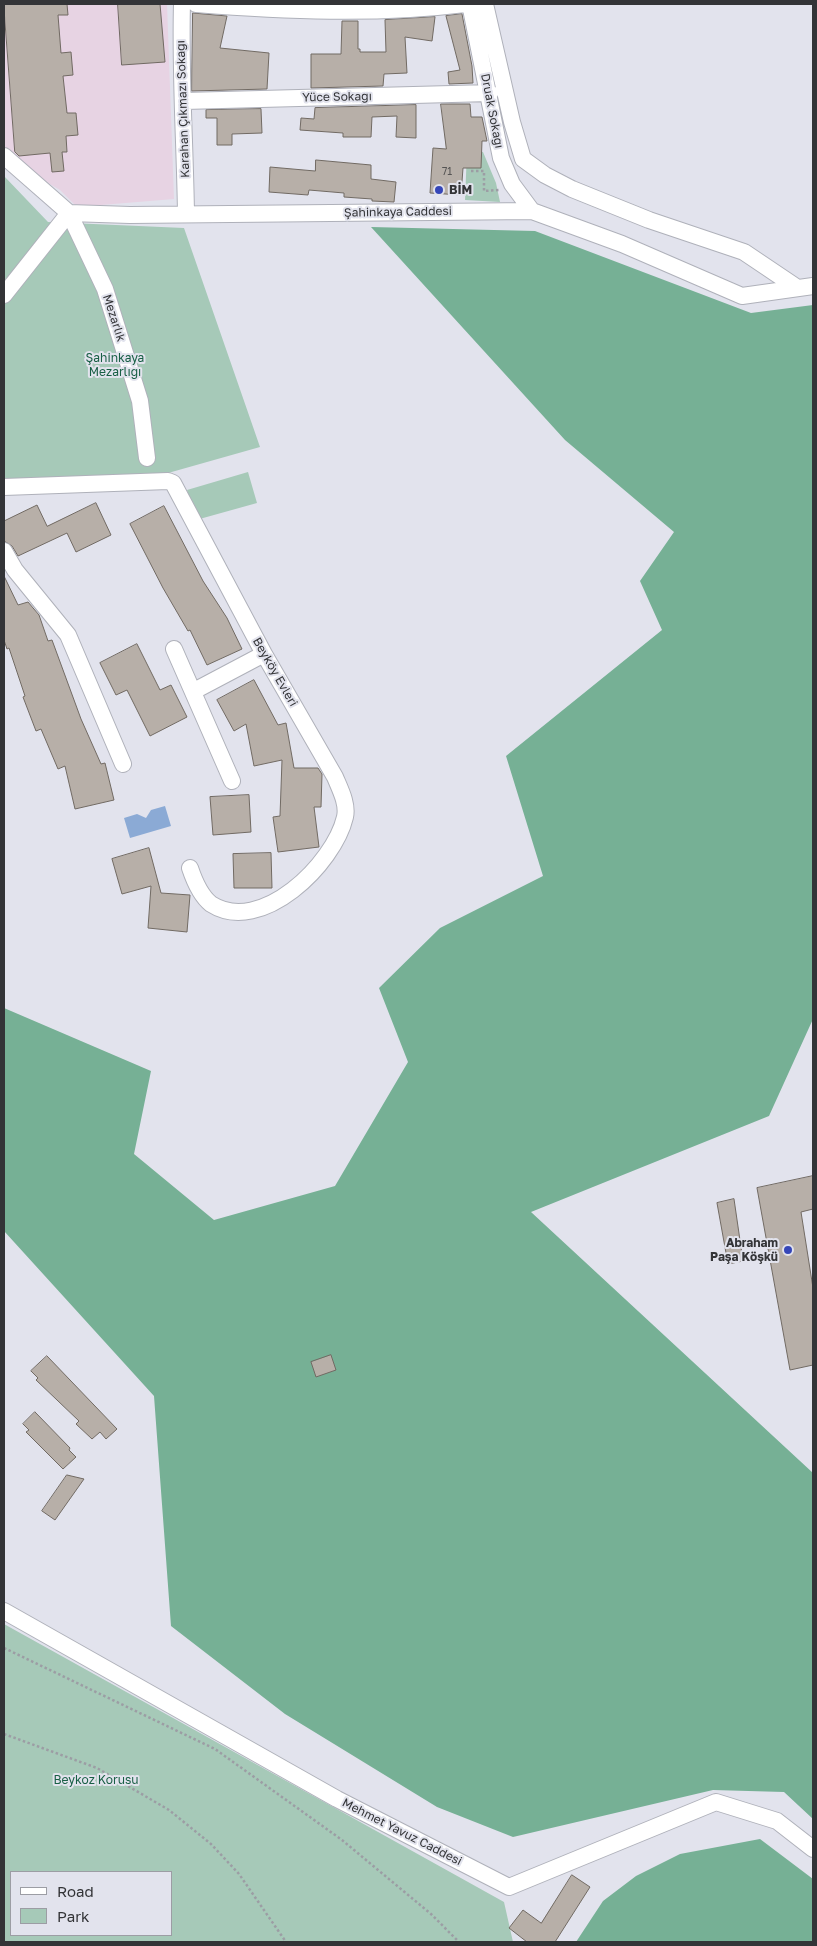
<!DOCTYPE html>
<html>
<head>
<meta charset="utf-8">
<style>
	body { margin:0 }
	#map { position:relative; width:817px; height:1946px; overflow:hidden; background:#e2e3ed; font-family:"Golos Text",sans-serif }
	canvas { display:block }
	.frame { position:absolute; inset:0; border:5px solid #333437; pointer-events:none }
	.legend { position:absolute; left:10px; top:1871px; width:162px; height:65px; box-sizing:border-box; background:#e2e3ed; border:1px solid #9c9da4; margin:0; padding:6px 9px; list-style:none; font-size:15px; color:#333437 }
	.legend li { display:flex; align-items:center; gap:10px; height:25px }
	.legend b { width:25px; border:1px solid #9c9da4 }
</style>
</head>
<body>
<div id="map">
<canvas width="817" height="1946"></canvas>
<div class="frame"></div>
<ul class="legend">
<li><b style="height:6px;background:#fff"></b>Road</li>
<li><b style="height:14px;background:#a6c9b8"></b>Park</li>
</ul>
</div>
<script>
const context = document.querySelector('canvas').getContext('2d');
context.lineJoin = 'round';
function fill(path, color) { context.fillStyle = color; context.fill(path, 'evenodd'); }
function strokePath(path, color, width, dash) { context.strokeStyle = color; context.lineWidth = width; context.lineCap = dash ? 'butt' : 'round'; context.setLineDash(dash || []); context.stroke(path); }
function label(font, color, halo, rows, align = 'center') {
  context.font = font + ' "Golos Text",sans-serif'; context.lineWidth = 4; context.setLineDash([]); context.textBaseline = 'middle'; context.strokeStyle = halo; context.fillStyle = color; for (const [text, x, y, turn = 0] of rows) {
    context.save(); context.translate(x, y); context.rotate((+turn || 0) * Math.PI / 180); context.textAlign = isNaN(turn) ? turn : align; if (halo) context.strokeText(text, 0, 0); context.fillText(text, 0, 0); context.restore();
  }
}
const education = new Path2D(`
	M4,4H167L174,199L77,207L60,190L16,164L4,146Z`);
const green = new Path2D(`
	M467,151L483,152L496,183L500,202L465,200Z
	M4,176L48,222L184,228L260,447L161,475L4,479Z
	M248,472L257,503L196,520L187,490Z
	M4,1624L504,1902L513,1942H4ZM11,1872H171V1935H11Z`);
const forest = new Path2D(`
	M371,227L535,231L751,313L813,305V1019L769,1116L531,1212L813,1473V1819L784,1792L713,1790L513,1837L437,1807L285,1714L171,1626L154,1396L4,1231V1008L151,1071L134,1154L214,1220L335,1186L408,1062L379,988L440,928L543,876L506,756L662,630L640,581L674,532L565,440Z
	M760,1839L813,1879V1942H576L603,1901L636,1876L680,1854Z`);
const water = new Path2D(`
	M165,806L171,826L130,838L124,818L137,814L146,818L151,810Z`);
const building = new Path2D(`
	M4,4H67L68,15H58L61,53L71,52L73,75L63,76L67,113H76L78,135L66,136L67,152H62L64,171L52,172L50,153L19,156L15,152Z
	M118,4H160L165,62L122,65Z
	M193,13L227,16L220,48L269,53L267,89L192,91Z
	M462,14L472,66L473,83L449,84L448,72L460,70L446,16Z
	M435,17L432,41L405,37L407,73L384,74L383,86L311,88V54H341L342,21H358V49H360V52H386L385,20Z
	M441,104H470L471,117H482L487,141H482L481,168H463L461,195L430,193L433,148L446,149Z
	M416,105V138L396,137L397,116L372,117L371,137H343V133L300,130L301,118L314,119L315,108Z
	M261,109L262,133L232,134V145H217V118H206V110Z
	M316,160L371,165V179L396,182L394,202L372,201V199L344,197V193L309,190L308,195L269,192L270,167L315,171Z
	M96,503L111,535L76,552L67,533L18,556L12,546L4,541V521L37,505L47,526Z
	M164,506L203,581L227,618L242,649L207,665L190,630L188,631L163,588L130,524Z
	M4,576L18,605L28,602L39,615L48,641L52,640L81,719L101,764L105,763L114,800L75,809L65,766L58,769L41,729L36,731L23,697L25,696L9,648L7,649L4,640Z
	M137,644L160,690L171,685L187,717L150,736L127,690L116,695L100,663Z
	M254,680L278,725L286,723L294,768H318L322,774L321,807H314L319,847L278,852L273,817L280,816L282,760L254,766L246,724L234,731L217,700Z
	M249,795L251,832L213,835L210,797Z
	M149,848L161,893L190,895L187,932L148,928L151,886L122,894L112,859Z
	M271,853L272,888H234L233,854Z
	M813,1176V1209L801,1212L813,1288V1365L790,1370L757,1188Z
	M734,1199L743,1261L728,1264L717,1203Z
	M331,1355L336,1370L316,1377L311,1362Z
	M47,1356L117,1429L106,1439L100,1432L92,1439L76,1424L79,1421L36,1380L38,1378L31,1371Z
	M35,1412L70,1448L69,1450L76,1457L63,1469L26,1432L29,1430L23,1424Z
	M67,1475L84,1479L55,1520L42,1511Z
	M572,1875L590,1887L555,1942H527L509,1928L523,1910L541,1923Z`);
const path = new Path2D(`
	M471,171H484V191L499,190
	M4,1648L215,1749L342,1840L431,1914L459,1942
	M4,1734L97,1768L169,1810L211,1844L239,1874L286,1942`);
const minor = new Path2D(`
	M182,4C180,74 185,144 186,214
	M196,4C284,11 377,15 465,4
	M470,4L501,158L512,184L532,211
	M485,4L512,122L523,159L545,175L572,189L649,220L744,252L796,287
	M184,101L490,93
	M4,156L69,213L105,289L140,401L147,458
	M4,295L69,213L130,215L532,211L622,244L742,296L813,286
	M4,487L168,481L173,483L264,654L335,777C340,789 348,804 345,817C334,864 261,936 211,904C201,896 194,880 190,868
	M4,551L15,570L68,635L123,764
	M174,649L232,781
	M194,691L264,654
	M4,1611L337,1799L509,1887L716,1802L777,1821L813,1849`);
const markers = [
	[439,190,5,"#3546b8"],
	[788,1250,5,"#3546b8"]
];
const numberNames = [
	["71",447,172]
];
const streetNames = [
	["Yüce Sokağı",337,97,-1],
	["Karahan Çıkmazı Sokağı",183,109,-92],
	["Druak Sokağı",492,111,79],
	["Şahinkaya Caddesi",398,212,-1],
	["Mezarlık",114,318,72],
	["Beyköy Evleri",275,672,60],
	["Mehmet Yavuz Caddesi",402,1832,27]
];
const poiNames = [
	["BİM",449,190],
	["Abraham",778,1243,"right"],
	["Paşa Köşkü",778,1257,"right"]
];
const parkNames = [
	["Şahinkaya",115,358],
	["Mezarlığı",115,372],
	["Beykoz Korusu",96,1780]
];
fill(education, '#e7d3e3');
fill(green, '#a6c9b8');
fill(forest, '#76b095');
fill(water, '#8baad5');
fill(building, '#b7afa8');
strokePath(building, '#716a63', 1);
strokePath(minor, '#afb1ba', 18);
strokePath(path, '#9c9da4', 2.5, [2.5, 2.5]);
strokePath(minor, '#fff', 16);
for (const [x, y, r, color] of markers) { const dot = new Path2D(); dot.arc(x, y, r, 0, 2 * Math.PI); context.fillStyle = color; context.fill(dot); strokePath(dot, '#e2e3ed', 2); }
label('10px', '#545353', null, numberNames);
label('12px', '#333437', '#e2e3ed', streetNames);
label('bold 12px', '#333437', '#e2e3ed', poiNames, 'left');
label('12px', '#185f45', '#e2e3ed', parkNames);
</script>
</body>
</html>
